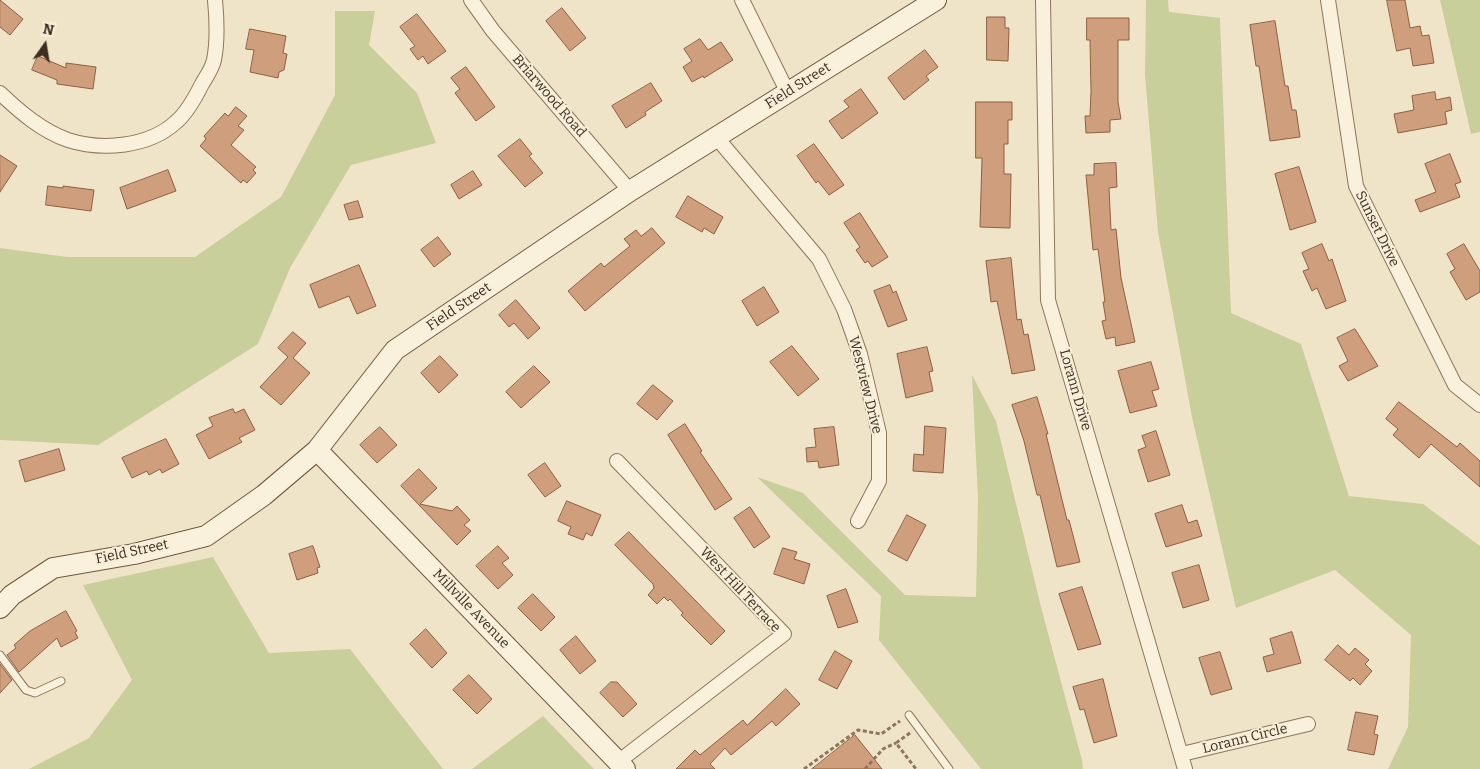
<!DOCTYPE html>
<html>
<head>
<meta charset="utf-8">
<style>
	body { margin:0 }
	#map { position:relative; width:1480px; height:769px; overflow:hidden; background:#f0e4c8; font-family:Bitter,serif }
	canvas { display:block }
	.north { position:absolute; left:20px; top:20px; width:50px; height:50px; -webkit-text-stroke:4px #f7eed8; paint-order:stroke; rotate:13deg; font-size:14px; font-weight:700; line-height:20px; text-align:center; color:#3d2e20 }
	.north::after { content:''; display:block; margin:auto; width:18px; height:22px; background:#3d2e20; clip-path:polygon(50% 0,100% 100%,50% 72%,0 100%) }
</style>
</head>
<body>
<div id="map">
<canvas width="1480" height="769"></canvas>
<div class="north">N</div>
</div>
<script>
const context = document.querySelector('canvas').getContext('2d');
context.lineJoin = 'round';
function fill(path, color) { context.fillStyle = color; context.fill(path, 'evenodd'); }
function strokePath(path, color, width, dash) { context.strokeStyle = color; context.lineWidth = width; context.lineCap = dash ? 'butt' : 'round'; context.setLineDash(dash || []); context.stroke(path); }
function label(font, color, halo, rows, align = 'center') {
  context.font = font + ' Bitter,serif'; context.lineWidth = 4; context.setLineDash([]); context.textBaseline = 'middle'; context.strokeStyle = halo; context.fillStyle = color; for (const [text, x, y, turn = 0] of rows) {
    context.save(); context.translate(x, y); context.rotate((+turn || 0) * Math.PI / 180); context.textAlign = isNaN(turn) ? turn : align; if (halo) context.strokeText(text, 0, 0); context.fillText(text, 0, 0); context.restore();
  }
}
const green = new Path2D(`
	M1146,0H1168L1169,12L1220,18L1231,313L1301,344L1349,496L1423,504L1480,546V769H1388L1408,727L1411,635L1335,570L1236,608L1192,417L1158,232L1145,75Z
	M1440,0H1480V132L1471,134Z
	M335,11H375L369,45L417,93L436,143L351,165L290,268L258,344L98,445L0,440V248L67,257H195L281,197L335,95Z
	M972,375L996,421L1041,607L1082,760L1083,769H981L879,640L881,596L757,477L803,493L905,595L976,597L978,499Z
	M213,557L269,653L350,649L443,769H29L89,738L132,680L83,585Z
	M543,716L594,769H472Z`);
const building = new Path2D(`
	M0,0L23,19L10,35L0,27Z
	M1387,0H1405L1410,28L1420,26L1422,36L1429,35L1434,63L1413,66L1410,48L1397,51Z
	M562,8L586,38L570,51L546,21Z
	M417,14L446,51L428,64L423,56L418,60L410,49L415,46L400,27Z
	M987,17H1005V28H1009L1008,61L987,60Z
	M1087,18H1129V40H1118V102L1121,119L1110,120V132L1086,133L1085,116H1090L1091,92L1090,40H1087Z
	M1275,21L1285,86H1288L1292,110H1296L1300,137L1270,141L1259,66H1256L1250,25Z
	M250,29L286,36L283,53L287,54L284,70L279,72L278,78L250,72L254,50L246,49Z
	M700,39L708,50L721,42L733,60L704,78L703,76L692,82L683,67L692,61L684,49Z
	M925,50L938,67L926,76L929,80L904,100L888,78Z
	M38,56L66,68V63L96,67L93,89L57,84V80L32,70Z
	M466,67L495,107L476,121L455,93L460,89L451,78Z
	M651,83L662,101L645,112L646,115L626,128L612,106Z
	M861,89L878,113L842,139L829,121L849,107L844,101Z
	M1435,92L1436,100L1450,97L1452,110L1445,112L1447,124L1398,133L1394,114L1414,110L1412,96Z
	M976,102H1012V120H1008V144H1004V174H1011L1010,228L980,227L982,158H976Z
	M236,107L247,116L238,126L244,130L231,145L256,167L253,170L256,173L247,183L243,180L241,183L200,146L206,139L204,136L225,113L228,116Z
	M520,139L532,154L529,156L543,173L525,187L498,156Z
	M814,144L844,185L829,195L818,181L816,183L797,156Z
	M1450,154L1461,182L1455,184L1460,197L1420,212L1415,200L1436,192L1425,164Z
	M0,155L17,166L0,192Z
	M1116,163L1117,187L1109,188L1111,230L1116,229L1121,278L1135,342L1116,346L1115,337L1106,339L1102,321L1106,320L1103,302H1105L1098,249L1093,250L1086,175H1094V164Z
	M1299,167L1316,222L1290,230L1275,174Z
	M168,170L176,191L127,209L120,188Z
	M473,171L482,185L459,199L451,185Z
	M48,186L63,188V186L94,190L91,211L46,205Z
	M688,196L723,217L714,234L704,228L702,232L676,217Z
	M358,201L363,217L349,220L344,205Z
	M860,213L888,257L872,267L868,261L865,263L856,250L860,247L844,223Z
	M652,228L665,243L585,311L568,291L601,263L604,267L630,246L624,239L636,230L641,236Z
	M438,237L451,254L434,267L421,250Z
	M1322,244L1329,261L1332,259L1346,301L1326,309L1317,288L1312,291L1303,271L1309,269L1302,253Z
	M1464,244L1480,271V292L1466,300L1450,272L1455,269L1447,254Z
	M1011,258L1017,320L1021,319L1024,335L1028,334L1035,370L1012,374L997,301L991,302L986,261Z
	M359,265L376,306L357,314L349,296L319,308L310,285Z
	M890,285L893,293L896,291L907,320L888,327L874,291Z
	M764,287L779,312L757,326L742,301Z
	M516,300L540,328L528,339L514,323L509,327L499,315Z
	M1355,329L1378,366L1348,381L1339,366L1348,361L1337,338Z
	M293,332L306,343L293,358L310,373L281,405L260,387L288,357L278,348Z
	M792,346L819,379L798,396L770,362Z
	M927,347L933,371L929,372L933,391L906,398L897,354Z
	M440,356L458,375L439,393L421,373Z
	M1151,362L1159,389L1152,391L1157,406L1130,413L1118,371Z
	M534,366L550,382L521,408L506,392Z
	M653,385L673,401L657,420L637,404Z
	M1037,397L1048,434H1046L1067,520H1069L1080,562L1057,567L1040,495H1037L1024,441L1012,405Z
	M1399,402L1457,447L1460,443L1480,461V487L1431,444L1419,458L1393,435L1398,429L1386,419Z
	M233,409L235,413L244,409L255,430L239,438L242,442L209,459L196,435L213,426L209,418Z
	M685,424L702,451L700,452L732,499L715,510L668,435Z
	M925,426L946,428L943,473L913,471L914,454L923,455Z
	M380,427L397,445L377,463L360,445Z
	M834,427L839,465L819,468L818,461L807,462L806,448L816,447L814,429Z
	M1156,431L1170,475L1148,482L1138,450L1146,447L1142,436Z
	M166,439L179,464L162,473L160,469L149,475L147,471L132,478L122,458Z
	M59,449L65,470L25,482L19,461Z
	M545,463L561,486L545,497L528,475Z
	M419,469L437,488L420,504L452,511L457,506L470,520L464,525L471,531L457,545L401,486Z
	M567,501L601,515L592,536L586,533L583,540L568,534L571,527L558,521Z
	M1182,505L1188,523L1197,520L1202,536L1166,547L1155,514Z
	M750,507L770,537L754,548L734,518Z
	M907,515L926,525L907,561L888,551Z
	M629,532L725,631L711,645L681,615L683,613L670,599L668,601L664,597L657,604L648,595L654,588L653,584L615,545Z
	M313,546L320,567L317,568L318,573L297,580L289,554Z
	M498,546L509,558L502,563L513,575L498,589L476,566Z
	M783,548L797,552L794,559L810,564L804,584L774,574Z
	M1199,565L1209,600L1183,608L1172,573Z
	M1082,587L1101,644L1078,650L1059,594Z
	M846,589L858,622L838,628L827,596Z
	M533,594L555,617L541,631L518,608Z
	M66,611L77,631L75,632L78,638L61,647L57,638L19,672L7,655L16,648L14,645L30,631Z
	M426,629L447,653L432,668L410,644Z
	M1292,632L1301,663L1267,672L1263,657L1274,654L1270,639Z
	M576,636L596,661L580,674L560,650Z
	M1338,645L1349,655L1355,648L1369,660L1365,664L1372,671L1360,685L1353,678L1350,681L1325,660Z
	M835,651L852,661L837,689L819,680Z
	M1220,652L1232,689L1211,695L1199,658Z
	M0,664L12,680L0,693Z
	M469,675L492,699L477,714L453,690Z
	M1103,679L1117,736L1094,743L1084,709L1080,710L1073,687Z
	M611,682H617L637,704L623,717L600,693Z
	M786,689L800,704L776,726L772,721L731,755L725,748L710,764L715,769H676L695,750L700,755L743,720L747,725Z
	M1356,712L1378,716L1374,734L1378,735L1374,755L1348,750Z
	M855,735L882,769H812Z`);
const path = new Path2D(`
	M910,733L896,743L916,769
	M804,769L858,730L881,734L900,721
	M865,769L883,749L896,743`);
const lane = new Path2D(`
	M0,655L26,690L35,693L61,681
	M909,715L949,769`);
const street = new Path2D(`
	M471,0L493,31L630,191
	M742,0L787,91
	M1043,0L1048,300L1185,769
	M1328,0L1356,186L1455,385L1480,405
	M0,93C20,112 42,131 68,140C102,151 149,147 176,122C187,113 196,96 202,84C206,77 212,69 214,60C218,40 217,21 215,0
	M717,138L819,259L844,309L860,354L879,433V481L858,521
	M617,461L784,634L618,762
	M1182,754L1308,724`);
const secondary = new Path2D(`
	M317,450L625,769
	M0,608L12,595L53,568L134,554L206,536L264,495L317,450L395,350L630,191L936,0`);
const streetNames = [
	["Field Street",798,86,-32],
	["Briarwood Road",549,96,49],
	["Sunset Drive",1377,229,64],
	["Field Street",459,307,-34],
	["Westview Drive",865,385,76],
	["Lorann Drive",1075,390,74],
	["Field Street",132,552,-12],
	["West Hill Terrace",740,590,47],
	["Millville Avenue",471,609,46],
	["Lorann Circle",1245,739,-14]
];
fill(green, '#c9cf9b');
fill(building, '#cf9f7d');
strokePath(building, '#8d5f41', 1);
strokePath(lane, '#8d765c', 9);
strokePath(street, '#8d765c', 16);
strokePath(secondary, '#6f573f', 22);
strokePath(path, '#8d765c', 3, [4, 2.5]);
strokePath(lane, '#faf1dc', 7);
strokePath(street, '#faf1dc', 14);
strokePath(secondary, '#faf1dc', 20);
label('14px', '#3d2e20', '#f7eed8', streetNames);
</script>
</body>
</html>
